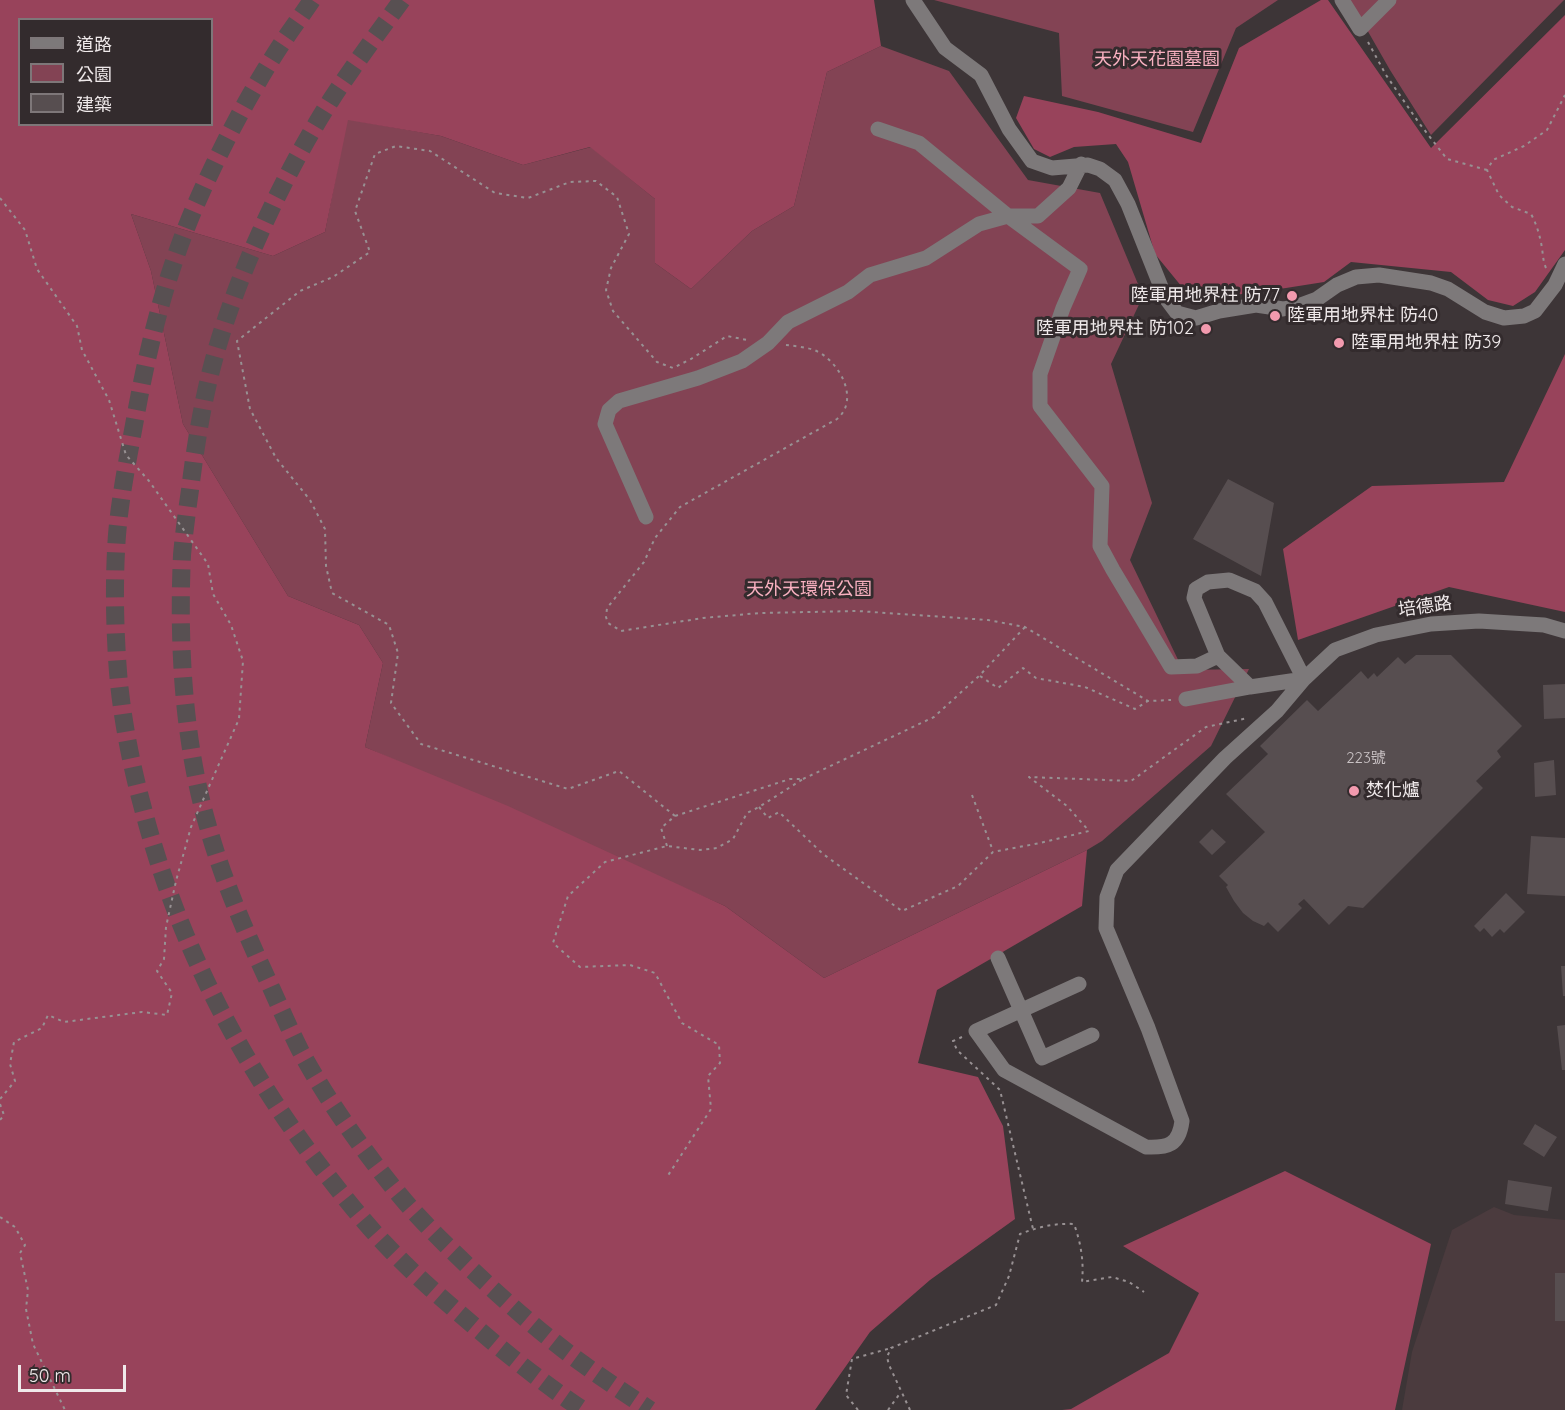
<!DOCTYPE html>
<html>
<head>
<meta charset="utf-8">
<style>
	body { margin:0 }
	#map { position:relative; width:1565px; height:1410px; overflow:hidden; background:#3d3537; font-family:Quicksand,"Noto Sans TC",sans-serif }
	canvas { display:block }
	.legend { position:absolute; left:18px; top:18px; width:195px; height:108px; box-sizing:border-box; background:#332b2d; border:2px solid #7e7779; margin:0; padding:8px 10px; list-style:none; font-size:18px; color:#efe9ea }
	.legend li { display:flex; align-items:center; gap:12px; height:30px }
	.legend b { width:30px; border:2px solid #7e7779 }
	.scale { position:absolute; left:18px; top:1365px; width:108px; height:27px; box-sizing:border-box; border:3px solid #efe9ea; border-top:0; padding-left:8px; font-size:18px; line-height:21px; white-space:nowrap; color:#efe9ea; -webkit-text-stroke:4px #332b2d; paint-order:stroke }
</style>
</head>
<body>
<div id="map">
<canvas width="1565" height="1410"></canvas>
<ul class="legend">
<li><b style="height:8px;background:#7d797a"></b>道路</li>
<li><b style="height:16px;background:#834354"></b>公園</li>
<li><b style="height:16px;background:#574e50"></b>建築</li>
</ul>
<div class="scale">50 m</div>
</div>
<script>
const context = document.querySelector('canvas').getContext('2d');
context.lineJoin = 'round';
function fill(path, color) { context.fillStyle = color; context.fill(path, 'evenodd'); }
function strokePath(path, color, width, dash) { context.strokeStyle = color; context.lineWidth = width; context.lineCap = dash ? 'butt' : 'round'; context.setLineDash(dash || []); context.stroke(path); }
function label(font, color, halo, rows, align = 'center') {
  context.font = font + ' Quicksand,"Noto Sans TC",sans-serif'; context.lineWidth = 6; context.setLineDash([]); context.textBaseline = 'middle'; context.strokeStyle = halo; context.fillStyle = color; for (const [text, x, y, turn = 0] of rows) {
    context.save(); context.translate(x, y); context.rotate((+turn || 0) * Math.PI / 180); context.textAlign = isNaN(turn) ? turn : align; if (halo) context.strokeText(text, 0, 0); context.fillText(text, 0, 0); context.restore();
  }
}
const built = new Path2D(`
	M1494,1207L1514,1215L1565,1220V1410H1402L1412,1352L1452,1230Z`);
const green = new Path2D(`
	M934,0H1278L1236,28L1193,132L1062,96L1059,33Z
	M1350,0H1564L1431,135L1390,70Z
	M881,46L949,71L1028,180L1100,193L1143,296L1111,364L1152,503L1130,560L1183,670L1249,669L1211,746L1102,841L1087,850L824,978L725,906L365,747L383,663L359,625L288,596L183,424L151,271L131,214L273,256L325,232L347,119L441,136L523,165L591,147L655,199V263L691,289L752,231L794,206L827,72Z`);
const forest = new Path2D(`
	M0,0H874L881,46L827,72L794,206L752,231L691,289L655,263V199L590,147L523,165L441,136L348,120L325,232L273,256L131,214L151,271L183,424L288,596L359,625L383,663L365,747L508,806L725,906L824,978L1087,850L1082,906L937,990L918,1063L978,1077L1003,1126L1015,1219L930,1280L870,1332L815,1410H0ZM20,20H212V124H20Z
	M1321,0H1328L1431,148L1565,15V250L1535,292L1513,306L1488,300L1451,272L1351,262L1324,282L1286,288L1220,297L1182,287L1155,254L1128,162L1116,144L1074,147L1050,157L1034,149L1016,118L1024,96L1098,112L1201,143L1239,48Z
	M1565,354V612L1449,587L1298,640L1283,549L1372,486L1504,482Z
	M1285,1171L1431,1244L1395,1410H1062L1071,1409L1169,1353L1199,1293L1123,1246Z`);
const building = new Path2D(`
	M1228,479L1274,503L1261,576L1193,539Z
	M1416,655H1451L1522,726L1497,751L1501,757L1476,781L1483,788L1363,908L1348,906L1329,925L1304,899L1298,904L1302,908L1278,932L1268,922L1264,926L1253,921L1243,913L1234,901L1226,887L1228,885L1219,876L1265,832L1226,794L1268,754L1260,746L1307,700L1318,711L1361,671L1368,679L1374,673L1377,677L1398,657L1405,664Z
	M1565,684V718L1544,719L1543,685Z
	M1554,760L1556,795L1535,797L1534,763Z
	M1212,829L1226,842L1212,855L1199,842Z
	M1531,836L1565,838V896L1527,894Z
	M1506,893L1525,912L1504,933L1500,929L1492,937L1484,928L1480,932L1474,926Z
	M1561,966H1565V996H1563Z
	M1565,1025V1070H1562L1557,1026Z
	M1535,1124L1557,1137L1544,1157L1523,1144Z
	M1508,1180L1552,1187L1548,1211L1505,1204Z
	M1555,1273H1565V1321H1555Z`);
const highwayTunnel = new Path2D(`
	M312,0C300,18 287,35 275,54C245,101 219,152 196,204C167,271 149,342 136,414C128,459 118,505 116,551C114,591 115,632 118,672C122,720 132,769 145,816C179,944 241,1064 322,1169C342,1194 362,1220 384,1243C414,1275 447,1303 480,1331C513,1359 547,1386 583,1410
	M402,0C378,33 353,66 331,100C285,172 242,264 218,345C204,392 196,441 190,490C187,511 184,533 182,555C178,642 183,738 207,823C222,878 245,931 269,983C279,1005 289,1028 300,1050C327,1100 361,1148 397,1192C419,1219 445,1244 470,1268C506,1302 543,1335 583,1364C605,1380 628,1395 650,1410`);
const path = new Path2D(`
	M1368,42L1386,75L1419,123L1447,159L1487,170
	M0,198L25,230L37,269L77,326L82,350L109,400L126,455L149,481L208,564L213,594L231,625L243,661L239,719L191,827L176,881L166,927L164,959L157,971L172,993L167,1015L142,1012L64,1022L48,1015L42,1028L14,1042L10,1064L15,1081L0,1099
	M1546,268C1543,261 1543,255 1542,248C1540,236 1537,225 1531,214L1512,207L1499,195L1487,170L1493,160L1524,146L1547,130L1565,95
	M786,345C795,346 805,347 814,350C838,359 861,399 837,419L680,507L655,538L644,562L607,608L606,617L608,623L621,631L703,618L760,613L858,611L988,620L1025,627L1148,701L1171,700
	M980,676L998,688L1023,668L1036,678L1085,687L1135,709L1148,701
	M803,779L934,717L980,675L1025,627
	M972,795L993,851
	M759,807L768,818L779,812L823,854L902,911L958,886L993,852L1040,843L1089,831L1067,806L1029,777L1131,781L1206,727L1248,718
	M675,816L619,771L568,789L421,744L391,703L398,653L389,625L332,593L326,566L325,529L310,500L276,458L250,409L237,341L300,291L333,277L370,252L355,211L375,154L396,146L430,151L495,193L528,198L570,182L596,181L617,197L629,234L611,268L606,290L613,311L657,362L673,368L691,359L727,336L747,340
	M667,846L661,828L675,816L790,779H803L759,807L747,813L733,839L717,848L700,850L667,846L605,862L568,896L553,943L580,967L630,965L655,973L682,1023L719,1045L720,1063L708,1076L711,1109L667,1177
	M962,1037L953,1041L957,1050L1000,1090L1033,1229
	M0,1104L4,1115L0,1120
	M0,1217L15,1227L25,1245L20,1253L28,1290L26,1309L33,1344L65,1410
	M858,1410L846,1395L852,1359L891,1348
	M888,1410L901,1392
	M910,1410L889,1365L887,1357L891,1348L996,1305L1009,1276L1020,1234C1038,1227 1055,1223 1074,1224C1081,1243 1084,1262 1082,1282L1112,1277L1129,1282L1144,1292`);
const minor = new Path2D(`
	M913,0L945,48L981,75L1009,129L1032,161L1052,168L1088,165L1100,169L1115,180L1128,204L1165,297L1177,313L1196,318L1219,311L1256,305L1283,309L1298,306L1317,299L1337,285L1356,277L1379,275L1431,283L1448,289L1485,312L1504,318L1524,316L1535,311L1555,285L1565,264
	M1342,0L1360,29L1389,0
	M878,129L919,143L1008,216L1080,269L1063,308L1040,374V406L1102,486L1100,546L1113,570L1171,667L1197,666L1218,656L1250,687
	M646,517L605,424L609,410L619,401L698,378L742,361L768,343L788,322L848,292L870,275L926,258L979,224L1008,216H1038L1069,188L1081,164
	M1218,656L1194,598L1196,589L1208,582L1229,580L1255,591L1265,602L1304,679
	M1186,699L1250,687L1304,679
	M998,958L1042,1058L1092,1035
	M1079,984L976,1031L1004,1070L1146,1147C1168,1148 1179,1145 1182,1121L1148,1028L1106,928L1107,897L1117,870L1225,758L1277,711L1304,679L1335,650L1376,635L1431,624L1479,621L1544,625L1565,631`);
const markers = [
	[1292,296,6,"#f29aae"],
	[1275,316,6,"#f29aae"],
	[1206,329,6,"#f29aae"],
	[1339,343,6,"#f29aae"],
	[1354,791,6,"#f29aae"]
];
const numberNames = [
	["223號",1366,758]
];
const parkNames = [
	["天外天花園墓園",1157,60],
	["天外天環保公園",809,590]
];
const poiNames = [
	["陸軍用地界柱 防77",1280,296,"right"],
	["陸軍用地界柱 防40",1287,316],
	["陸軍用地界柱 防102",1194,329,"right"],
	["陸軍用地界柱 防39",1351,343],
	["焚化爐",1366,791]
];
const streetNames = [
	["培德路",1425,607,-8]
];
fill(built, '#4b3b3e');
fill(green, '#834354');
fill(forest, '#98435b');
fill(building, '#574e50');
strokePath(highwayTunnel, '#585052', 18, [18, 9]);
strokePath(path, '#989193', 2, [3, 4.5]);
strokePath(minor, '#7d797a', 15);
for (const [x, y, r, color] of markers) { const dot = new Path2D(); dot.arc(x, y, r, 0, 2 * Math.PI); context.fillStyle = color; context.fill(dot); strokePath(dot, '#332b2d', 2); }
label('15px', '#c9c2c4', null, numberNames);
label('18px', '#f9b0c0', '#332b2d', parkNames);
label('18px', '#efe9ea', '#332b2d', poiNames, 'left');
label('18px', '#efe9ea', '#332b2d', streetNames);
</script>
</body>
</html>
